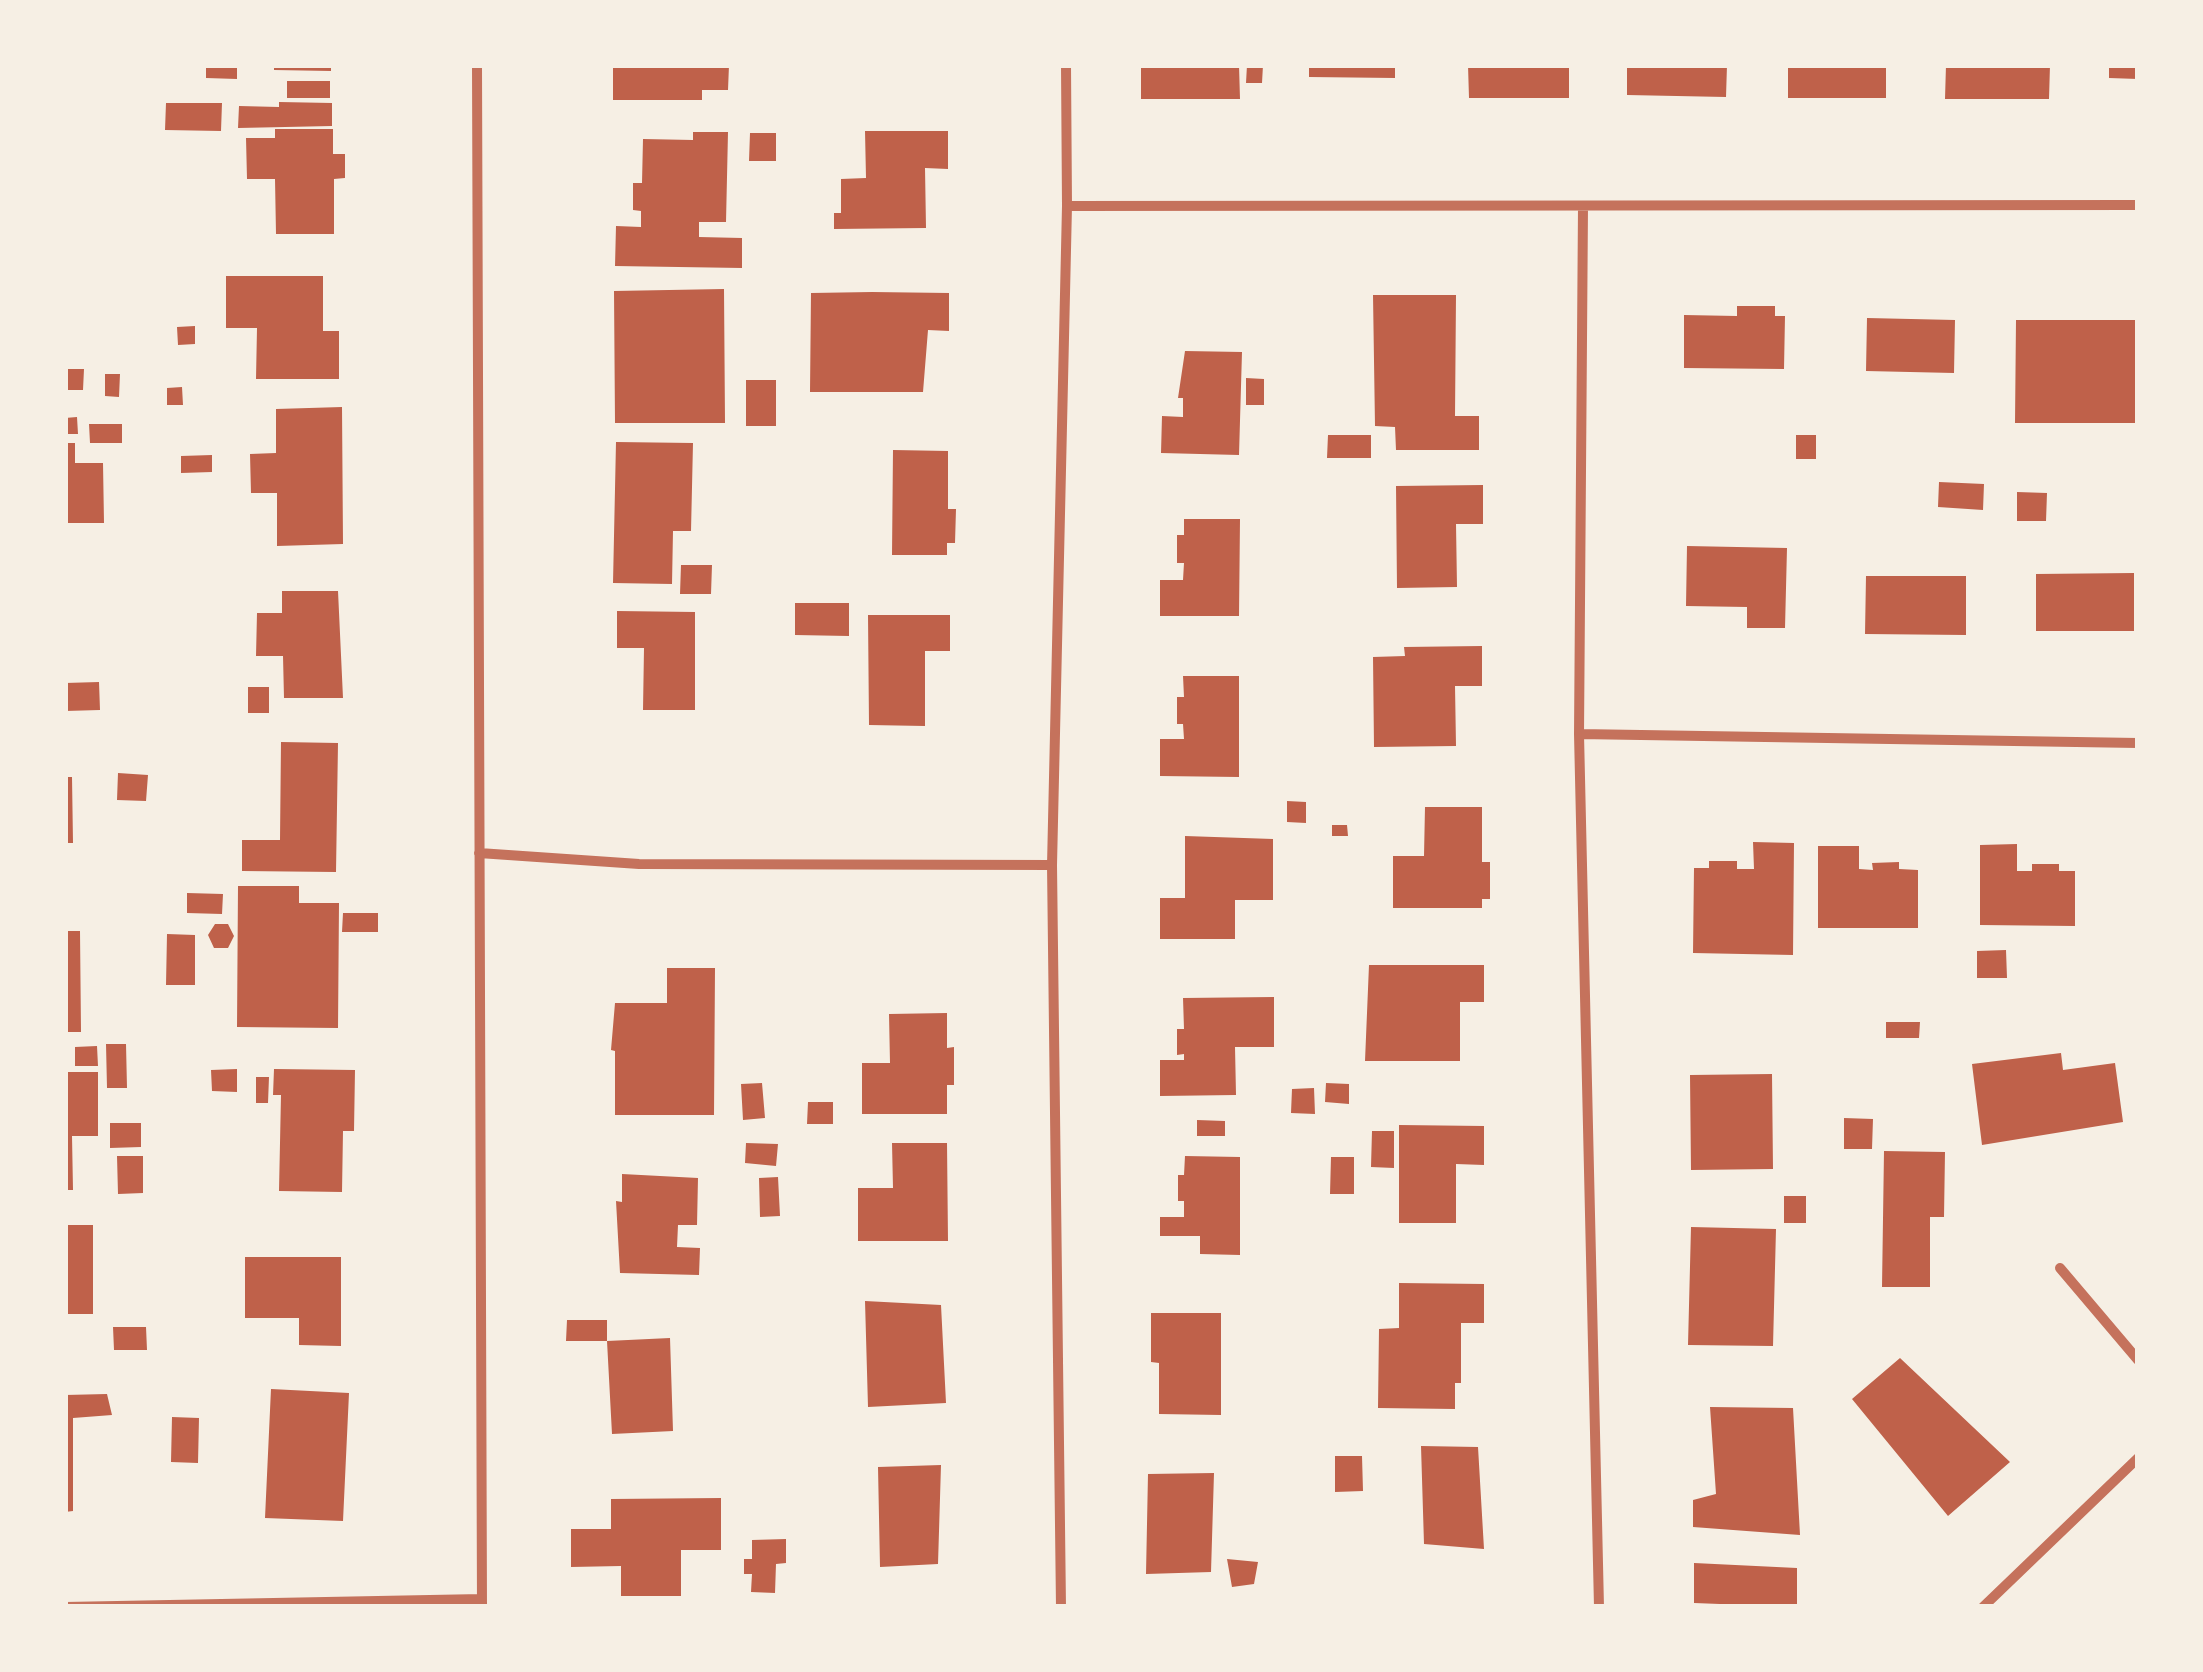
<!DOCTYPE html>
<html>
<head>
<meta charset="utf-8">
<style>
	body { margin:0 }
	#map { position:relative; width:2203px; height:1672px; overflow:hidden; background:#f6efe4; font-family:"Nunito Sans",sans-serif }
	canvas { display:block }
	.frame { position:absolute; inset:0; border:68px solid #f6efe4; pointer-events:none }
</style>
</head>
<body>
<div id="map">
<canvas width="2203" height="1672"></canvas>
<div class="frame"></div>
</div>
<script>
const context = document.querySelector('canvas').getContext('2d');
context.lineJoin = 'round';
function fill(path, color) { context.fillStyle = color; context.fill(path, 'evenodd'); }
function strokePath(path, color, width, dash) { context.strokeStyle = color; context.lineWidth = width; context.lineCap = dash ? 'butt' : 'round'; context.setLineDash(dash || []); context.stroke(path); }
const building = new Path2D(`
	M206,65H237V79L206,78Z
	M274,65H331V71L274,70Z
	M613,65H729L728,90H702V100H613Z
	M1141,65H1239L1240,99H1141Z
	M1247,65H1263L1262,83H1246Z
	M1309,65H1395V78L1309,77Z
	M1468,65H1569V98H1469Z
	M1627,65H1727L1726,97L1627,95Z
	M1788,65H1886V98H1788Z
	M1946,65H2050L2049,99H1945Z
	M2109,65H2138V79L2109,78Z
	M287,81H330V98H287Z
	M279,102L332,103V126L238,128L239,106L279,107Z
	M166,103H222L221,131L165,130Z
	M275,129H333V154H345V178L334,179V234H276L275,179H247L246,138H275Z
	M865,131H948V169L925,168L926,228L834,229V213H841V179L866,178Z
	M693,132H728L726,222H699V237L742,238V268L615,266L616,226L641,227V211L633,210V183H642L643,139L693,140Z
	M750,133H776V161H749Z
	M226,276H323V331H339V379H256L257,328H226Z
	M724,289L725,423H615L614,291Z
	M872,292L949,293V331L928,330L923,392H810L811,293Z
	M1373,295H1456L1455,416H1479V450H1396L1395,427L1375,426Z
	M1737,306H1775V316H1785L1784,369L1684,368V315L1737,316Z
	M1867,318L1955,320L1954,373L1866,371Z
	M2016,320H2138V423H2015Z
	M195,326V344L178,345L177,327Z
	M1185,351L1242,352L1239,455L1161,453L1162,416L1183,417V398H1178Z
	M65,369H84L83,390H65Z
	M105,374H120L119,397L105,396Z
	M1246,378L1264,379V405H1246Z
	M746,380H776V426H746Z
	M182,387L183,405H167V388Z
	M342,407L343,544L277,546V493H251L250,454L276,453V409Z
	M77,417L78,434H65V418Z
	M89,424H122V443H90Z
	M1328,435H1371V458H1327Z
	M1796,435H1816V459H1796Z
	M616,442L693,443L691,531H673L672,584L613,583Z
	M65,443H75V463H103L104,523H65Z
	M893,450L948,451V509H956L955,543H947V555H892Z
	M212,455V472L181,473V456Z
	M1939,482L1984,484L1983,510L1938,507Z
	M1483,485V524H1456L1457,587L1397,588L1396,486Z
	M2017,492L2047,493L2046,521H2017Z
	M1184,519H1240L1239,616H1160V580H1183L1184,563H1177V535H1184Z
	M1687,546L1787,548L1785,628H1747V607L1686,606Z
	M681,565H712L711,594H680Z
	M2134,573V631H2036V574Z
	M1866,576H1966V635L1865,634Z
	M282,591H338L343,698H284L283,656H256L257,613H282Z
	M795,603H849V636L795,635Z
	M617,611L695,612V710H643L644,648H617Z
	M868,615H950V651H925V726L869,725Z
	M1482,646V686H1455L1456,746L1374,747L1373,657L1405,656L1404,647Z
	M1183,676H1239V777L1160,776V739H1184L1183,724H1177V697H1184Z
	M99,682L100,710L65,711V683Z
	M248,687H269V713H248Z
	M281,742L338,743L336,872L242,871V840H280Z
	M118,773L148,775L146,801L117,800Z
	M65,777H72L73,843H65Z
	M1287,801L1306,802V823L1287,822Z
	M1425,807H1482V862H1490V899H1482V908H1393V856H1424Z
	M1332,825H1347L1348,836H1332Z
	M1185,836L1273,839V900H1235V939H1160V898H1185Z
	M1753,842L1794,843L1793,955L1693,953L1694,868H1709V861H1737V869H1754Z
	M2017,844V871H2032V864H2059V871H2075V926L1980,925V845Z
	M1818,846H1859V869L1873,870L1872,863L1899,862V869L1918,870V928H1818Z
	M238,886H299V903H339L338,1028L237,1027Z
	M187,893L223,894L222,914L187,913Z
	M343,913H378V932H342Z
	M215,924H228L234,936L228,948H214L208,935Z
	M65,931H80L81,1032H65Z
	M167,934L195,935V985H166Z
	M2006,950L2007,978H1977V951Z
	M1369,965H1484V1002H1460V1061H1365Z
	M667,968H715L714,1115H615V1051L611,1050L615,1003H667Z
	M1274,997V1047H1235L1236,1095L1160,1096V1060H1184V1054L1177,1055V1029H1184L1183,998Z
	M947,1013V1048L954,1047V1085H947V1114H862V1063H890L889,1014Z
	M1886,1022H1920L1919,1038H1886Z
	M106,1044H126L127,1088H107Z
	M97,1046L98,1066H75V1047Z
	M2061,1053L2063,1070L2115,1063L2123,1122L1982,1145L1972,1064Z
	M237,1069V1092L212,1091L211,1070Z
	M274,1069L355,1070L354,1131H343L342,1192L279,1191L281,1095H273Z
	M65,1072H98V1136H72L73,1190H65Z
	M1772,1074L1773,1169L1691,1170L1690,1075Z
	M256,1077H269L268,1103H256Z
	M762,1083L765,1118L743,1120L741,1084Z
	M1326,1083L1349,1084V1104L1325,1102Z
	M1314,1088L1315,1114L1291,1113L1292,1089Z
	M808,1102H833V1124H807Z
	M1844,1118L1873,1119L1872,1149H1844Z
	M1197,1120L1225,1121V1136H1197Z
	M110,1123H141V1147L110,1148Z
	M1399,1125L1484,1126V1165L1456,1164V1223H1399Z
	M1372,1131H1394V1168L1371,1167Z
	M746,1143L778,1144L776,1166L745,1163Z
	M892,1143H947L948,1241H858V1188H893Z
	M1884,1151L1945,1152L1944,1217H1930V1287H1882Z
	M117,1156H143V1193L118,1194Z
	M1185,1156L1240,1157V1255L1200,1254V1236H1160V1217H1184V1201H1178V1175H1184Z
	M1331,1157H1354V1194H1330Z
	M622,1174L698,1178L697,1225H678L677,1247L700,1248L699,1275L620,1273L616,1201L622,1202Z
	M778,1177L780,1216L760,1217L759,1178Z
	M1784,1196H1806V1223H1784Z
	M65,1225H93V1314H65Z
	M1691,1227L1776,1229L1773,1346L1688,1345Z
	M245,1257H341V1346L299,1345V1318H245Z
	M1399,1283L1484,1284V1323H1461V1383H1455V1409L1378,1408L1379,1329L1399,1328Z
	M865,1301L941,1305L946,1403L868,1407Z
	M1151,1313H1221V1415L1159,1414V1363L1151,1362Z
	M567,1320H607V1341H566Z
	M113,1327H146L147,1350H114Z
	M670,1338L673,1431L612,1434L607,1341Z
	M1900,1358L2010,1462L1948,1516L1852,1399Z
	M271,1389L349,1393L343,1521L265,1518Z
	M107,1394L112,1415L73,1418V1511L65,1512V1395Z
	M1710,1407L1793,1408L1800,1535L1693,1527V1500L1716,1494Z
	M172,1417L199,1418L198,1463L171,1462Z
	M1421,1446L1478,1447L1484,1549L1424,1544Z
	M1335,1456H1362L1363,1491L1335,1492Z
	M941,1465L938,1564L880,1567L878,1467Z
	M1214,1473L1211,1572L1146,1574L1148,1474Z
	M721,1498V1550H681V1596H621V1566L571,1567V1529H611V1499Z
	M786,1539V1563L776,1564L775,1593L751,1592L752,1574H744V1559H752V1540Z
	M1227,1559L1258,1562L1254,1584L1232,1587Z
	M1694,1563L1797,1568V1607L1694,1603Z`);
const minor = new Path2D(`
	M477,65L482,1607
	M1067,206L2138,205
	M1583,207L1579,734L1599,1607
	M1579,734L2138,743
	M479,853L639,864L1052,865
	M2060,1268L2138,1360
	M65,1607L482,1599
	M1061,1607L1052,865L1067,206L1066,65
	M1983,1607L2138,1458`);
fill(building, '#bf614a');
strokePath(minor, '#c5725c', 10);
</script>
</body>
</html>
